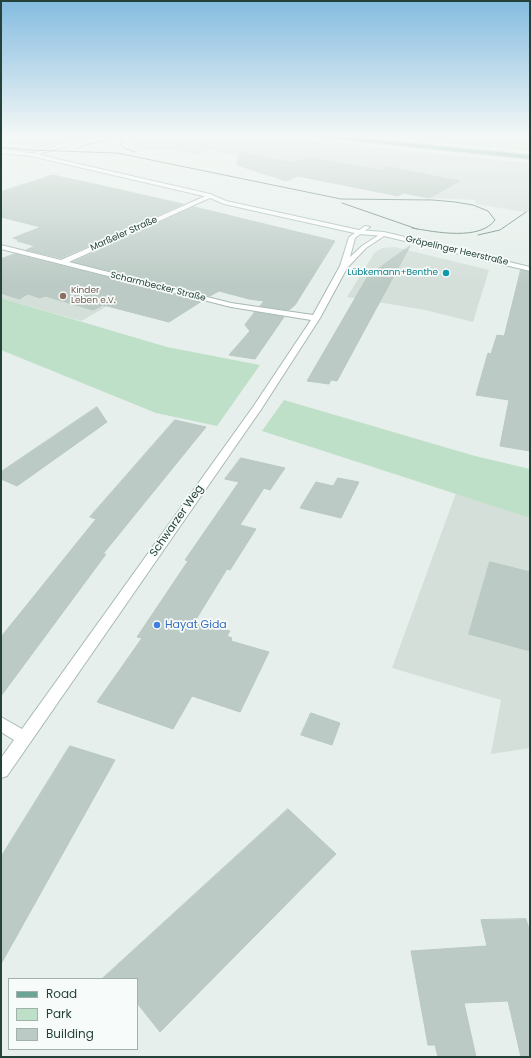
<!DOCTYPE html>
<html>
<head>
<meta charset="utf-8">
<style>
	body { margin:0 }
	#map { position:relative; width:531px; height:1058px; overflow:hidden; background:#e6efeb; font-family:Poppins,sans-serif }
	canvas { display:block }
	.frame { position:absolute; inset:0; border:2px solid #24423a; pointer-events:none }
	.legend { position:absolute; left:8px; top:978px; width:130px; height:72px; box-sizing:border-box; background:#f7fbf9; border:1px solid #a3b1ad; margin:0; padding:5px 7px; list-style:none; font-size:12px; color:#24423a }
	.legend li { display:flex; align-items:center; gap:8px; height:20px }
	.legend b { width:20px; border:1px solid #a3b1ad }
</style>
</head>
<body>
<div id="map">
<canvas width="531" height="1058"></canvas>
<div class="frame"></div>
<ul class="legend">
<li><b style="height:5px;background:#6aa596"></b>Road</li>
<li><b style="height:11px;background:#bfe0c8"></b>Park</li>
<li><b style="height:11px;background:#bbcac4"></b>Building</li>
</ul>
</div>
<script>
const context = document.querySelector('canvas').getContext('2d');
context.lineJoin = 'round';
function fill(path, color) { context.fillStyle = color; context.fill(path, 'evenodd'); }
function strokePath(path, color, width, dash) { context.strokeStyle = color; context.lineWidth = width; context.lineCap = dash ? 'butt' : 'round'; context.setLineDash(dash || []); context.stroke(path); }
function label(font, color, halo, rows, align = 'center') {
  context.font = font + ' Poppins,sans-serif'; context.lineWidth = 3.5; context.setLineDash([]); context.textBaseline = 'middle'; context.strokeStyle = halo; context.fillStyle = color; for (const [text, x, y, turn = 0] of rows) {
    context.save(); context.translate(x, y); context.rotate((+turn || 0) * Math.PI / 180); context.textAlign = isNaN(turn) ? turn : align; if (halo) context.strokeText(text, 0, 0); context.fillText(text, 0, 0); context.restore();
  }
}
const built = new Path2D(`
	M136,135H252L530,163V213L476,204L475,200L429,198L403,193L398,196L292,167L209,150L195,155L178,151L142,149L129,142L130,139Z
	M388,135H412L530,146V149Z
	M471,135H530V141L479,136Z
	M395,247L489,270L473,322L425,310L347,297L375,252L382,248Z
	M59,268L136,290L81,321L1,298V294Z
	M456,493L530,518V748L491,754L501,700L392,668Z`);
const green = new Path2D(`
	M1,135H86L40,148L34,147L1,140Z
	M311,135H338L530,154V156Z
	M368,135H388L530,149V151Z
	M412,135H471L530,141V146Z
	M1,298L167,347L260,365L217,426L156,413L1,350Z
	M284,400L475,456L530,469V518L262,431Z`);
const building = new Path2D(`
	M240,152L294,163L309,157L379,170L386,167L460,181L429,198L403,193L398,196L298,176L286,181L237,165Z
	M53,175L103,186L183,204L61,258L26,250L35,246L17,241L20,240L13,238L41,227L1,217V192Z
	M194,207L228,215H227L335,241L295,305L289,310L260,306L264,301L249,299L219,291L210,296L74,262Z
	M410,246L337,381L331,380L329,384L307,381L368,276Z
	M15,254L202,301L169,322L103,305L93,310L45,296L40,298L28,294L19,299L1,293V259Z
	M521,270L530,272V451L500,446L509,400L476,395L488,353L491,354L497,335L504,336Z
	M255,312L284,317L255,359L229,355L250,331L245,325Z
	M97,407L107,422L17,486L1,479V472Z
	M175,420L206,427L103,554H106L1,696V637L96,519L90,517Z
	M241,458L285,468L270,490L264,488L240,525L256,529L230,570L227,569L195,621L230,631L227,636L232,638L231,641L269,652L240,712L192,696L173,729L97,702L142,638L137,637L188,561L185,560L239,482L225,479Z
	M338,478L359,482L341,518L300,508L316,482L333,486Z
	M490,562L530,572V651L469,634Z
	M311,713L340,723L332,745L301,735Z
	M70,746L115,760L1,964V857Z
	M288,809L336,854L160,1032L137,1003V979H102Z
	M526,919L530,932V1057H521L508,1001L464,1003L476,1057H438L435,1045H428L411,951L487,946L481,920Z`);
const minor = new Path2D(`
	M210,194L213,196L212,197L69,262L231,303L313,315L340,266L349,237L365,226L370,227L355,238L350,257L362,246L382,233L387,234L366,248L347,268L320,318L262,408L7,776L1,778V758L14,740L1,732V717L22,729L253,407L311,320L231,307L1,249V245L61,260Z`);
const tertiary = new Path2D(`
	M92,135H100L33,156L28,155Z`);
const secondary = new Path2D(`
	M1,149L31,153L210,194L226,201L359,230L384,232L530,267V271L384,236L359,234L224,204L208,197L31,156L1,153Z`);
const primary = new Path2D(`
	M299,135H320L530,155V159Z`);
const tram = new Path2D(`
	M129,135L121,141V145L126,149L135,152
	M1,147L30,150L117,153L341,199L433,200L455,202L473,205L488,211L495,220C480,241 435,232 412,228
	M79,147L121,135
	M342,203L417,229
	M478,235L500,230L526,212`);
const markers = [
	[446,273,4,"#0f9aa8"],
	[63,296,4,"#8d6e63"],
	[157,625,4,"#3f7fe0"]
];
const farStreetnames = [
	["Marßeler Straße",124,234,-24],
	["Gröpelinger Heerstraße",457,251,13],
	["Scharmbecker Straße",158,287,14]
];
const farCulturenames = [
	["Lübkemann+Benthe",438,273]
];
const farEducationnames = [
	["Kinder",71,291],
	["Leben e.V.",71,301]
];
const streetNames = [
	["Schwarzer Weg",177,521,-55]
];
const shopNames = [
	["Hayat Gida",165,625]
];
fill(built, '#d4dfda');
fill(green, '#bfe0c8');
fill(building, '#bbcac4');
strokePath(building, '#b8c9c2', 1);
strokePath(minor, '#a8b8b2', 2);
strokePath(tertiary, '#a8b8b2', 2);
strokePath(secondary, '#a4bbb3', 2);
strokePath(primary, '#c2cac8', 2);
fill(minor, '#fff');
fill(tertiary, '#fff');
fill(secondary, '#fff');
fill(primary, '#6aa596');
strokePath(tram, '#5f7d75', 1);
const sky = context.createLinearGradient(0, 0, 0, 284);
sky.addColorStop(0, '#84bce0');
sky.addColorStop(0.48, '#f4f8f6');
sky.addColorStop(1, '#f4f8f600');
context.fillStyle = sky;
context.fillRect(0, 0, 531, 284);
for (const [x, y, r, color] of markers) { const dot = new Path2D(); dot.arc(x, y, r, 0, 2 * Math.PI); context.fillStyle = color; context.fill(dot); strokePath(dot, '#f7fbf9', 1.5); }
label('9px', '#24423a', '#f7fbf9', farStreetnames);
label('9px', '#0d838f', '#f7fbf9', farCulturenames, 'right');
label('9px', '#785e54', '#f7fbf9', farEducationnames, 'left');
label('11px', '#24423a', '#f7fbf9', streetNames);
label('11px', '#366cbe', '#f7fbf9', shopNames, 'left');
</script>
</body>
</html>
